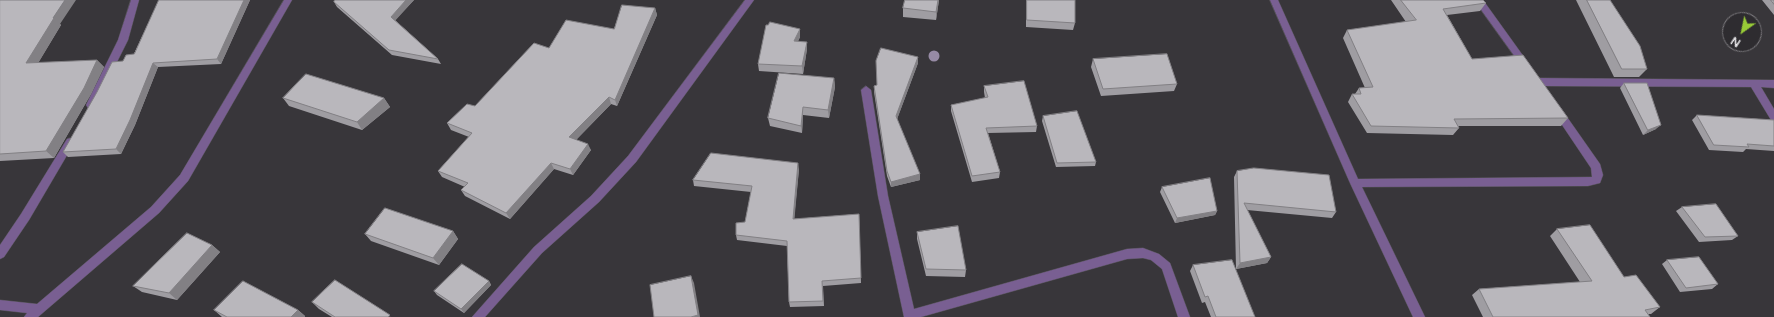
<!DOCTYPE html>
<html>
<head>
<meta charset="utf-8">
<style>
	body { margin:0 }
	#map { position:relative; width:1774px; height:317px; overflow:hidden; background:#38363a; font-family:"Varela Round",sans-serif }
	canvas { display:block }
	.north { position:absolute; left:1722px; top:12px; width:40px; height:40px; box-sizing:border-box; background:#2e2c30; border:1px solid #7b797d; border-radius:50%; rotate:213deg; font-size:11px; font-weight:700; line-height:16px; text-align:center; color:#eeedf0 }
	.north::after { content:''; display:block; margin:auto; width:14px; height:18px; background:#98cb37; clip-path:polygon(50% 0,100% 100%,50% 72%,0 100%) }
</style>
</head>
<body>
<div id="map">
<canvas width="1774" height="317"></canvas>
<div class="north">N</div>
</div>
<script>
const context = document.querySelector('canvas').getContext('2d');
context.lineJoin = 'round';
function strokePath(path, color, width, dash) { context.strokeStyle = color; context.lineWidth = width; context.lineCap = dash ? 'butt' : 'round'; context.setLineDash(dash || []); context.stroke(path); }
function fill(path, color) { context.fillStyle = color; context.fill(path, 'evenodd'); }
const minor = new Path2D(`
	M131,0H139L128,40L94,108H88L86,105L118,40Z
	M284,0H292L188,181L159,213L38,317H24L27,313L0,310V300L37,304L151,207L180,175Z
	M745,0H754L636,162L599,202L542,253L485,317H472L534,247L591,196L628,156Z
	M1270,0H1278L1358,179L1592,177L1591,168L1552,110L1557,106L1560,107L1600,164L1603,175L1600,183L1588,186L1362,187L1425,317H1413L1350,183Z
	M1474,0H1483L1529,64L1531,66L1529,68H1523Z
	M1538,78L1774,80V88L1761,87L1774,109V121L1771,120L1751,87L1538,86L1533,82Z
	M866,86L871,90L888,196L914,309L1127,249L1143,248L1159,254L1170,263L1190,317H1178L1162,269L1151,260L1143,258L1127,259L921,317H904L878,196L861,90Z
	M70,138L73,139L75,142L73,145L29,220L4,257L0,259V245L21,214L67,139Z`);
const trees = [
	[934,56]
];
const wall = new Path2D(`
	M0,0L60,24L61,25L38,63L97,60L104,67L91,94L54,158L0,161Z
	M159,0H250L221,64L158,67L135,125L121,154L68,157L63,152L134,54Z
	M335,0H414L395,20L438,59L441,64L392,55L337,7L334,2Z
	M905,0H939L936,20L903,17V8Z
	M1026,0H1075V23L1073,30L1026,27Z
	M1391,0H1483L1486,3L1480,11L1447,15L1472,59L1568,118L1561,126H1458L1459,128L1453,135L1367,133L1348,102L1352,94H1355L1359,88H1365L1343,38L1347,30L1406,22Z
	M1576,0H1610L1647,69L1639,77H1614Z
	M1762,0H1774V15Z
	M655,8L657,15L617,106L611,104L576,140L591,150L573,175L554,169L510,219L465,196L461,190L465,187L442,177L438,171L469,137L451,130L447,123L475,106L614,29Z
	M800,29V37L798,41L807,49L803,74L759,71L758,64Z
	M918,57V63L897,119L920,180L891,187L887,176L874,92V86L877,85Z
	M1093,59L1177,84L1174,91L1101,96L1091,67Z
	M834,78L835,87L829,118L803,115L802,133L770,126L768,118Z
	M1624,83L1656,129L1643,135L1620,88Z
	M984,86L1037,126L1036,132L988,133L1000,172L999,178L972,182L951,111V105L985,98L984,92Z
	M283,98H384L390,107L362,130L289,106Z
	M1697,115L1774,120V151L1746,149L1743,152L1709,150L1692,120Z
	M1043,116L1096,162L1095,166L1056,167L1042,121Z
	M799,169L794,219L859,214L861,283L823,286L824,306L790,307L789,302L787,246L737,240L736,235L745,222L751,192L694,186L693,180Z
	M1237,171L1336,212L1332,218L1247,210L1271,257L1267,263L1236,269L1234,177Z
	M1162,187L1217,211L1215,215L1175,223L1160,192Z
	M1682,207L1738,236L1732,240L1699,242L1676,211Z
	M1557,229L1624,277L1660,307L1651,314H1648L1650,317H1483L1472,295L1479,289L1580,282L1550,236Z
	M453,231L458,239L439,265L371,241L365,234Z
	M917,232L966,270L965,277L926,276L917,239Z
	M212,245L220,252L177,300L142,292L133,286Z
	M1667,260L1718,284L1712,289L1680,292L1662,264Z
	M1193,265L1255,317H1211L1205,302L1202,303L1190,271Z
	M489,281L491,285L464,313L437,295L434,291Z
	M312,302L391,317H332L319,309Z
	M214,310H298L305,316V317H222Z`);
const shadedWall = new Path2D(`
	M65,0H76L60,24L61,25L34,70L26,63L53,18Z
	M244,0H250L221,64L217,59Z
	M406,0H414L394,22L391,17Z
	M938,0H939L936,20V12Z
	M655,8L657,15L617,106L615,100Z
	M800,29V37L795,48L794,41Z
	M807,42V49L803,74L802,66Z
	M918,57V63L896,122V116Z
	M97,60L104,67L91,94L54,158L46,151Z
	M153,63L158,67L135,125L121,154L116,149Z
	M834,78L835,87L829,118L828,110Z
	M609,97L611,104L572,144L569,137Z
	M384,98L390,107L362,130L357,122Z
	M803,107V115L802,133L801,126Z
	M1661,125L1656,129L1643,135L1648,130Z
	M588,144L591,150L573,175L570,169Z
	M551,163L554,169L510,219L506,213Z
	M798,163L799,169L794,224L793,219Z
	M920,174V180L891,187V182Z
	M1217,211L1215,215L1175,223L1177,218Z
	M453,231L458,239L439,265L433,258Z
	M212,245L220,252L177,300L169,293Z
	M1271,257L1267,263L1236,269L1240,263Z
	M691,276L694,283L700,317H691Z
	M489,281L491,285L464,313L461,309Z
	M298,310L305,316V317H291Z`);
const building = new Path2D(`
	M0,0H65L53,18H54L26,63L97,60L84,88L46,151L0,154Z
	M159,0H244L217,59L153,63L130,120L116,149L63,152L97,92L112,62L123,61L126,55L134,54Z
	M335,0H406L391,17L438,59L389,50L334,2Z
	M905,0H938L936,12L903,8Z
	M1027,0H1075V23L1027,20Z
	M1401,0H1483L1486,3L1443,9L1472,59L1523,55L1568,118L1454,119L1459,128L1371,126L1352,94H1361L1359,88L1373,87L1347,30L1416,20Z
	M1587,0H1610L1640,46L1647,69H1622Z
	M1771,0H1774V4Z
	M622,5L655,8L615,100L609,97L569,137L588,144L570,169L551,163L506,213L461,190L468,183L438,171L472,133L447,123L467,104L475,106L534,43L549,48L566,20L614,29Z
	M770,22L800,29L794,41L807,42L802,66L758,64L766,25H768Z
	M881,48L918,57L896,116L920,174L891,182L887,171L874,86L877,85L876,61Z
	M1167,54L1177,84L1103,89L1093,59Z
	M779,73L834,78L828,110L803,107L801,126L768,118Z
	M306,74L384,98L357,122L283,98Z
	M1024,81L1037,126L986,128L1000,172L972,176L951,105L988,97L984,86Z
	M1624,83H1647L1661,125L1648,130Z
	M1077,111L1096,162L1057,163L1043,116Z
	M1697,115L1774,120V146L1747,144L1749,147L1714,145Z
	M711,153L798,163L793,219L859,214L861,278L822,281L823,301L789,302L787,241L736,235V223L745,222L752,186L693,180Z
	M1254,168L1329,175L1336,212L1244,203L1271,257L1240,263L1237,171Z
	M1210,178L1217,211L1177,218L1162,187Z
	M1716,204L1738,236L1705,237L1682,207Z
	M385,208L453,231L433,258L365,234Z
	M1590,225L1624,277L1636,275L1660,307L1645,310L1650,317H1493L1479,289L1592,281L1557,229Z
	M958,226L966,270L926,269L917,232Z
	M187,233L212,245L169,293L133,286Z
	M1699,257L1718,284L1686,288L1667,260Z
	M1232,260L1255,317H1216L1208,296L1205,297L1193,265Z
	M462,264L489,281L461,309L434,291Z
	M691,276L698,315L691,317H654L650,285Z
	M335,280L390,315L388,317H335L312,302Z
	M243,281L298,310L291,317H227L214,310Z`);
strokePath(minor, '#555357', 1);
fill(minor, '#795f92');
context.fillStyle = '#978ba5';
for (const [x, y] of trees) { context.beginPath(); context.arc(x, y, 5.5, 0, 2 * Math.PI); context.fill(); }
fill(wall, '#9f9da2');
fill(shadedWall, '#828084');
fill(building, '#b9b7bc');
strokePath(building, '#828084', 1);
</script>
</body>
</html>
